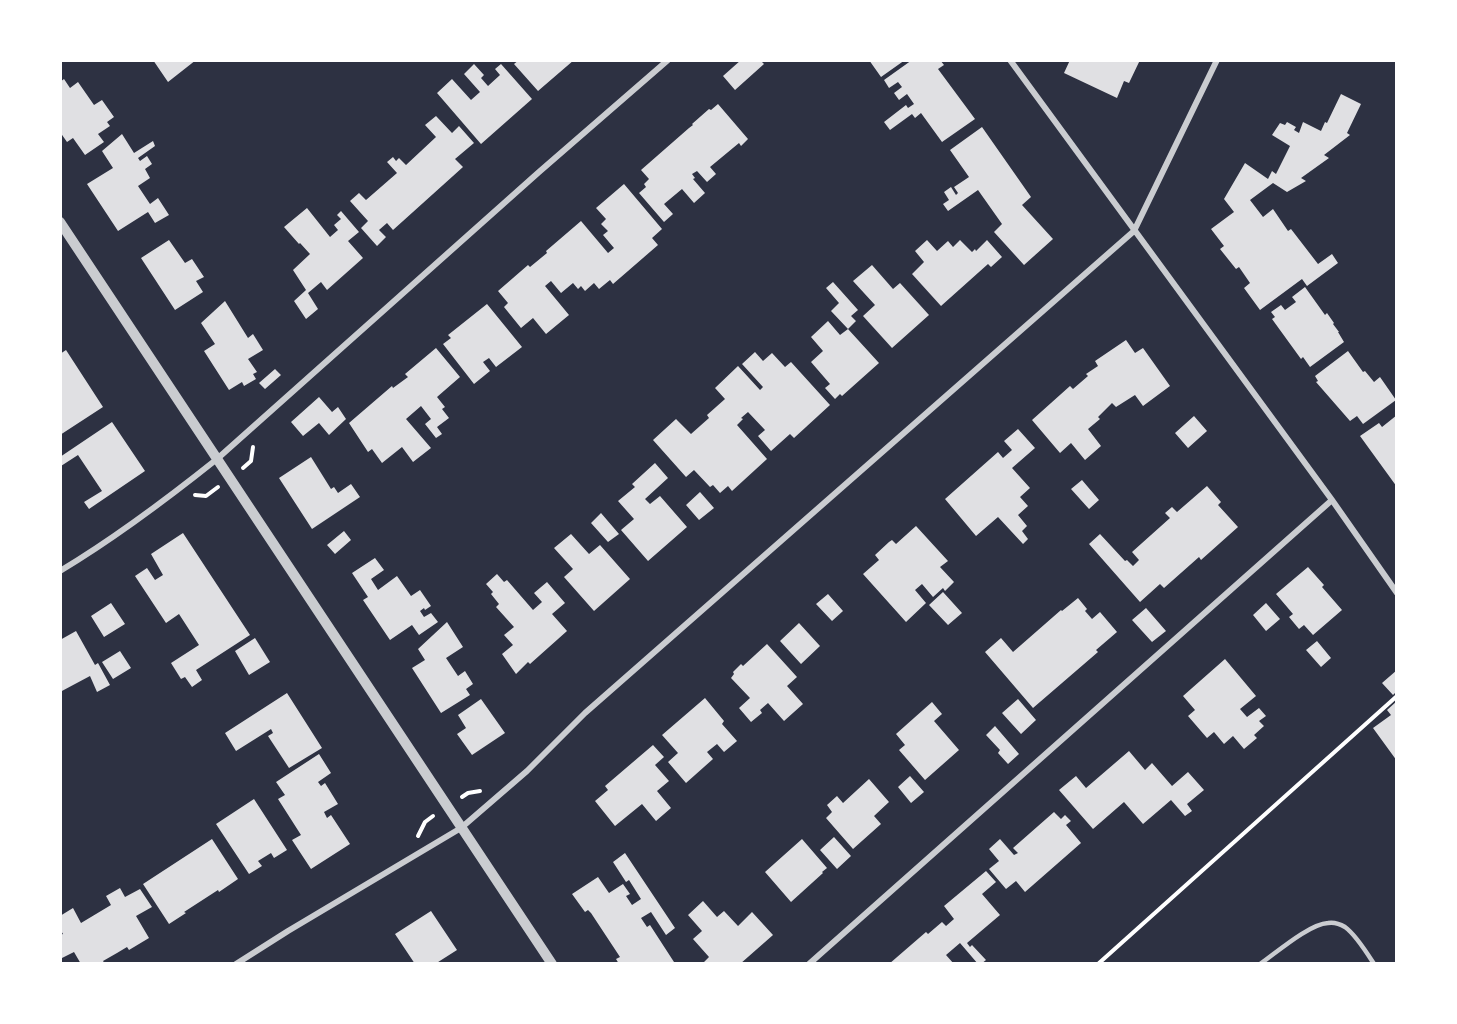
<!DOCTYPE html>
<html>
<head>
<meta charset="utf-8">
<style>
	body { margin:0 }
	#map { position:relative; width:1457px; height:1024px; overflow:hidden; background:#2d3142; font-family:"Public Sans",sans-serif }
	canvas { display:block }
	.frame { position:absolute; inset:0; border:62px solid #fff; pointer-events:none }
</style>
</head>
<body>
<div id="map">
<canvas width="1457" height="1024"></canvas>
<div class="frame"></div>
</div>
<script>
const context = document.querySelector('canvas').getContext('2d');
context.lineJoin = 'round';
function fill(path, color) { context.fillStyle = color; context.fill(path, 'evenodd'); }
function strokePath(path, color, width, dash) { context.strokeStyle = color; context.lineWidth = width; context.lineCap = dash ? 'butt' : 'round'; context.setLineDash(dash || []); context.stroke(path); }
const building = new Path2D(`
	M153,60H196L168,82Z
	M519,60H574L538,91L514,64Z
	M741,60H760L764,64L735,90L723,76Z
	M869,60H905L881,77Z
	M912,60H932L933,61L940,60L944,65L938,69L975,119L942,142L921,113L915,118L912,114L890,130L884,122L906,105L908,108L914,104L907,94L899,100L894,93L902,87L898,82L889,88L884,80Z
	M1070,60H1140L1129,83L1124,81L1117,98L1064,73Z
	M474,64L484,75L481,78L488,86L500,75L495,69L501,64L532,99L481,144L437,93L452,79L471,100L480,92L464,74Z
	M64,79L70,88L78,82L94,105L102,100L114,117L107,122L110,126L98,134L104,142L85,155L73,138L67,142L60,132V82Z
	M1341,94L1361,104L1347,133L1350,135L1324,155L1329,158L1301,178L1306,181L1287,192L1273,183L1250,200L1263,217L1273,209L1288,231L1291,229L1318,264L1332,254L1338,263L1307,286L1302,279L1260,310L1244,288L1250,283L1239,267L1236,269L1220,249L1224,246L1211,229L1234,212L1224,199L1245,163L1268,179L1272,171L1276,174L1290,146L1272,135L1280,123L1285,125L1287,122L1296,127L1294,130L1299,133L1303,122L1321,131L1325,122L1327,123Z
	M718,104L748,139L741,146L739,143L710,167L716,174L707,182L697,171L692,174L695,178L693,179L705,193L694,203L682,189L664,204L673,214L664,222L639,193L646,187L644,184L649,179L641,170L689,128L693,125L692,124L709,109L711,110Z
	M436,116L452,133L459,126L474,143L455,159L463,167L393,230L387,223L379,230L386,237L377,246L361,228L368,221L350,201L359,193L366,200L397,173L387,162L393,157L396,161L399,158L406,165L436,137L425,125Z
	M982,127L1031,197L1022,205L1053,239L1024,265L994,232L1002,224L978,190L948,211L943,204L949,200L944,192L951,187L956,195L958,193L954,187L969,177L950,150Z
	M122,134L134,153L153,141L155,146L138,158L140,161L147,156L152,164L145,169L150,178L138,186L150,204L158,198L169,215L155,223L148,212L118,231L87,184L113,168L102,151Z
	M624,184L662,229L652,238L658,245L613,284L610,280L599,289L594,283L585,291L581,286L578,289L573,283L561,293L551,281L545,286L569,315L546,334L533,318L521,328L504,307L508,303L498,291L528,265L530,267L547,253L546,251L581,221L608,253L614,248L603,235L608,231L601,224L606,219L596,208Z
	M307,208L330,237L338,230L334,225L341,219L337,215L341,211L359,232L348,241L363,258L327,290L321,282L308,293L318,309L306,319L294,301L306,290L293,270L310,254L300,243L299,244L284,227Z
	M169,240L185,263L192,259L204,277L196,281L203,292L175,310L141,258Z
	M927,240L937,251L948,241L953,247L960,240L972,252L975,249L976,251L987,240L1002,257L991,267L988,264L941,306L912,274L924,262L915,251Z
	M872,265L893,289L900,283L929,315L892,348L863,316L875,305L853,281Z
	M833,282L858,310L851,316L856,321L848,329L831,311L839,303L826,288Z
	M1305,287L1325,315L1327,313L1334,323L1333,324L1339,332H1338L1344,342L1310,367L1303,357L1301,359L1272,319L1275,317L1271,312L1281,305L1285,310L1296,302L1292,297Z
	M225,301L248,338L253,334L263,350L248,359L257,372L253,374L256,379L244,386L242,382L229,390L204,351L215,344L201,323Z
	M487,304L522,347L496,367L489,358L483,362L490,371L474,384L443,344L451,338L448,335Z
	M828,321L840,335L848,329L879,363L842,396L840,394L835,399L825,388L830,384L811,362L823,351L811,337Z
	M1126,340L1135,353L1143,348L1170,386L1143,406L1135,395L1116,407L1112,403L1098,417L1100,419L1088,429L1101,446L1085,460L1071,443L1060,453L1032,420L1070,386L1073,389L1088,376L1086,374L1098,366L1095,361Z
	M436,348L460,377L437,397L445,407L442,409L449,418L437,427L442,434L436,438L425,424L431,419L421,406L406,419L431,448L413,462L402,447L382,463L372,449L368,452L349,423L392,386L393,388L408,377L405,374Z
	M66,350L103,407L60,435V354Z
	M1348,351L1363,372L1365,371L1374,382L1380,377L1396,400L1363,424L1357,416L1350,421L1316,382L1318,381L1315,376Z
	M755,352L763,361L772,353L785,367L791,362L830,405L794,438L790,434L771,451L758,436L765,430L748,412L741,418L743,419L737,425L767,459L732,491L728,486L720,493L713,485L710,487L694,470L686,477L653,440L676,419L691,434L709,418L707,415L725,399L715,388L738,366L760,390L763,387L742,364Z
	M275,369L281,375L265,389L259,383Z
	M319,397L332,412L338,407L346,419L329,435L319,423L303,436L291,422Z
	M1397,415V487L1360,436L1379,423L1382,427Z
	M1194,416L1207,431L1188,448L1175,433Z
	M112,422L145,471L89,509L84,502L102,491L78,455L61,466L60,457Z
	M1018,429L1035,448L1012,468L1030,488L1020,497L1028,506L1018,515L1027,526L1022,531L1028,539L1023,544L998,517L976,536L945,499L998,452L1003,458L1012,450L1004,441Z
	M311,457L331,489L334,487L338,493L351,484L360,497L312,529L279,478Z
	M655,463L668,478L645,499L650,504L660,496L687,527L648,561L621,530L634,519L618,501L635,487L632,484Z
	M1082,480L1099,500L1089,509L1071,489Z
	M1207,486L1221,502L1218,505L1238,527L1201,560L1199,557L1164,588L1160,584L1140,602L1089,544L1100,534L1125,561L1127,560L1133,566L1139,560L1132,552L1170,518L1165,513L1172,507L1177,512Z
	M700,492L714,508L699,520L686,505Z
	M601,513L619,534L608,542L591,523Z
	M916,526L948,561L940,567L954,582L945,591L943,588L933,597L922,584L915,590L926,603L906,622L863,574L879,560L875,555L889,542L892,540L896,544Z
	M344,531L351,540L335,554L327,545Z
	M183,533L250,635L196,670L202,680L192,687L185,677L181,679L171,663L199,645L179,614L166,623L135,576L147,568L155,580L163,575L151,554Z
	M571,534L589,554L600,545L630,579L594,611L564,577L573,569L554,548Z
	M375,558L384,570L371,579L378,590L397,576L411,596L420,590L431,606L425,610L424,608L420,611L424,617L431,613L438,622L419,635L412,625L390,640L363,600L368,597L352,573Z
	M1308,567L1324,585L1322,587L1342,610L1313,635L1304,625L1299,629L1289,617L1293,614L1276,594Z
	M497,574L504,582L507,580L533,610L542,602L534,593L547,582L565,603L552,614L567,631L530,664L528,662L516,674L502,654L513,645L504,635L514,627L496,607L499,604L491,594L493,592L486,584Z
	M943,592L962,613L948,625L929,605Z
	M828,594L843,611L832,621L816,604Z
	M1078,598L1087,609L1085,611L1092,619L1100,612L1117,632L1096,650L1098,652L1033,708L985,652L1001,638L1013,652L1061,610L1062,611Z
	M111,603L125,624L104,637L91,616Z
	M1266,603L1280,619L1266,631L1253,615Z
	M1146,608L1166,631L1152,642L1132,620Z
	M447,622L463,647L446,658L458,676L465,671L473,684L466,689L470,695L441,713L412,668L425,660L418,649Z
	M799,623L820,646L801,664L780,641Z
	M76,631L95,665L98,663L110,685L97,692L90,676L60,692V640Z
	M255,638L270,662L249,675L235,651Z
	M1317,641L1331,658L1321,667L1306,650Z
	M767,644L797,677L787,686L803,704L784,721L768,703L760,710L762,713L751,722L739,708L750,698L731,678L734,674L733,672L741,664L743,666Z
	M120,651L131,668L113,679L102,662Z
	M1225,659L1256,696L1240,709L1247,717L1259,708L1266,716L1259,721L1264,726L1254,735L1257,738L1244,749L1233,736L1224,744L1214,732L1207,738L1188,716L1195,710L1183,696Z
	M1397,670V691L1393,695L1382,683Z
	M287,693L322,748L289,768L268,736L273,733L271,729L236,751L225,733Z
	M705,698L724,721L722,724L737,741L724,752L717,744L707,752L713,759L686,783L668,762L678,753L662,735Z
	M481,699L505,733L472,755L457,734L466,728L458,715Z
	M1018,699L1036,720L1021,734L1002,713Z
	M1397,701V761L1373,728L1391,715L1387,710Z
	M932,702L942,714L934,721L959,750L925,780L899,750L905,745L896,734Z
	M995,726L1019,754L1008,764L998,753L1000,750L986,735Z
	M653,745L664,757L655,765L669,781L657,791L671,808L656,821L642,804L615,826L595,801L608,790L605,786Z
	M1129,751L1145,770L1152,763L1172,786L1188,772L1204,790L1187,804L1192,811L1185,816L1171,800L1143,824L1124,802L1093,829L1059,790L1076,776L1086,788Z
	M319,754L331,773L318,782L321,786L325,783L338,804L324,812L327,818L331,815L350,844L311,869L292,840L301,835L278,799L285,795L276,782Z
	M910,776L924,792L911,803L898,787Z
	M869,779L889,802L874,816L881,824L853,849L826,818L832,812L827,805L837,796L843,803Z
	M254,799L287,850L274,858L271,853L258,861L262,866L249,874L216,824Z
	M1054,812L1061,819L1065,815L1071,821L1066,825L1081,843L1025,892L1016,881L1006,889L989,869L999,861L989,849L1000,839L1014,855L1018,853L1013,848Z
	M834,837L851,856L837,869L820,850Z
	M212,839L238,879L219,892L218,890L184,912L186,913L169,924L143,884Z
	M802,839L827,868L822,872L823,873L791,902L765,872Z
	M625,853L675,928L666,935L651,912L641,918L647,927L650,925L674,962L672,964H655L654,962L651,964H619L616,959L620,957L591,913L588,910L585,912L572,894L598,877L609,893L623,884L630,894L626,896L632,905L641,899L629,880L626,882L613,862Z
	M986,871L996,882L982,894L1000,915L967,943L970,947L972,945L986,960L981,964H978L960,943L946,955L954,964H889L926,932L928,934L942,922L946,926L954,919L944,906Z
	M120,888L125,897L140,889L152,907L136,916L149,938L129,950L127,947L117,953L103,961L105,964H81L74,952L60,959V935L63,934L60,929V916L73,908L81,923L111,905L106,896Z
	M703,901L717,917L724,911L738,926L752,912L773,935L740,964H702L709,957L693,939L702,931L688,915Z
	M431,911L457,950L435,964H415L395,934Z`);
const path = new Path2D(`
	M243,468L251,461L253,447
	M195,495L206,496L218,487
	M462,797L468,793L480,791
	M418,836L425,822L433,816
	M1098,964L1397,696`);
const service = new Path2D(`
	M1260,964C1276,953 1309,924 1328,923C1334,922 1340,924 1345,927C1356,935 1367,953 1374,964`);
const minor = new Path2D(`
	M1010,60L1332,500L1397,593
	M60,571C115,538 167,499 217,459L539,172L668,60
	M236,964L288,931L461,828L527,771L585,713L1134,231L1217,60
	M809,964L1332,500`);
const tertiary = new Path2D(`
	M60,222L552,964`);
fill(building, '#e0e0e3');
strokePath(path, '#fff', 4);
strokePath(service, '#caccd0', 4.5);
strokePath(minor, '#caccd0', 6);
strokePath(tertiary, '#caccd0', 10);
</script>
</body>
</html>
